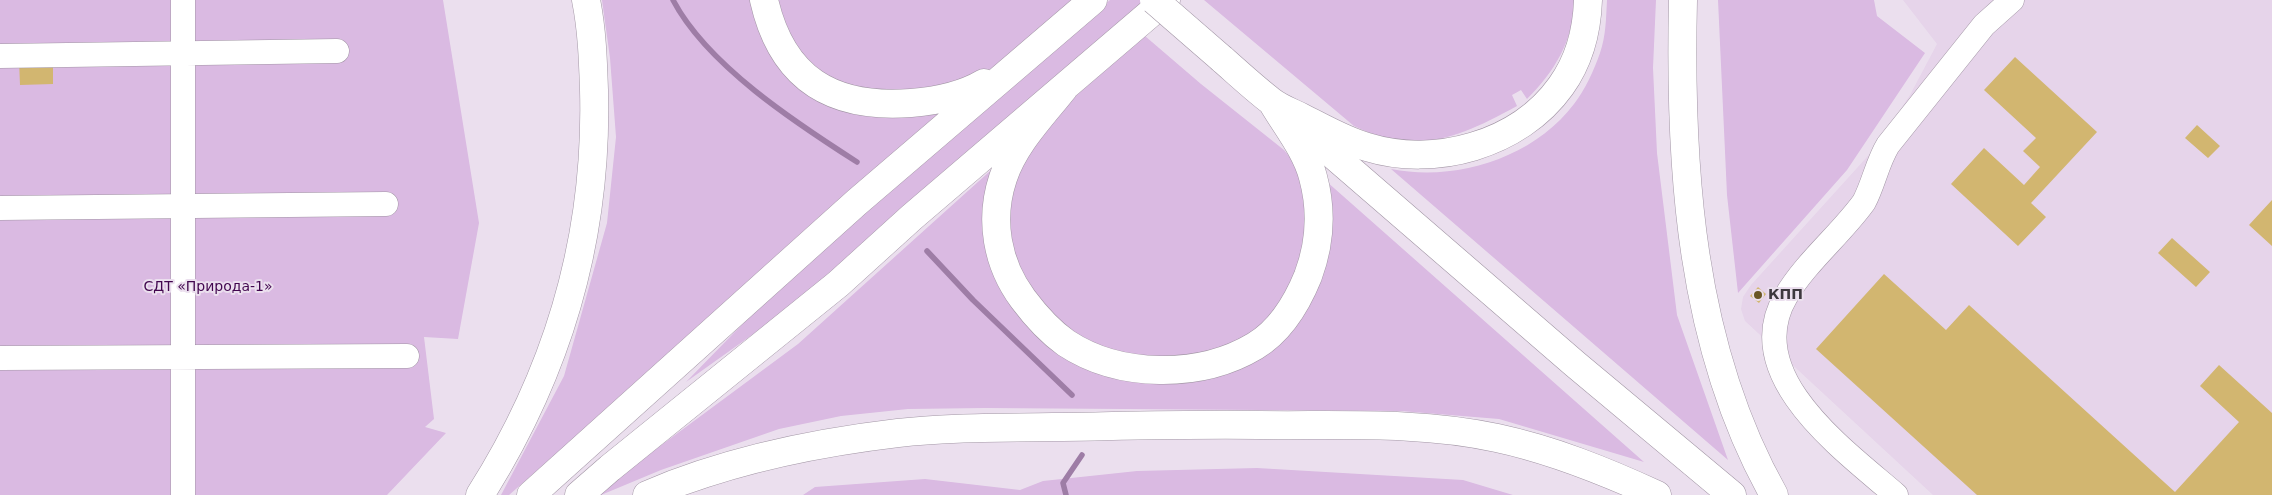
<!DOCTYPE html>
<html>
<head>
<meta charset="utf-8">
<style>
	body { margin:0 }
	canvas { display:block; background:#ebdfee }
</style>
</head>
<body>
<canvas width="2272" height="495"></canvas>
<script>
const context = document.querySelector('canvas').getContext('2d');
context.lineJoin = 'round';
function fill(path, color) { context.fillStyle = color; context.fill(path, 'evenodd'); }
function strokePath(path, color, width, dash) { context.strokeStyle = color; context.lineWidth = width; context.lineCap = dash ? 'butt' : 'round'; context.setLineDash(dash || []); context.stroke(path); }
function label(font, color, halo, rows, align = 'center') {
  context.font = font + ' "DejaVu Sans",sans-serif'; context.lineWidth = 4; context.setLineDash([]); context.textBaseline = 'middle'; context.strokeStyle = halo; context.fillStyle = color; for (const [text, x, y, turn = 0] of rows) {
    context.save(); context.translate(x, y); context.rotate((+turn || 0) * Math.PI / 180); context.textAlign = isNaN(turn) ? turn : align; if (halo) context.strokeText(text, 0, 0); context.fillText(text, 0, 0); context.restore();
  }
}
const built = new Path2D(`
	M1903,0H2272V495H1933L1745,321L1741,309L1743,297L1751,285L1876,147L1910,95L1937,44Z`);
const green = new Path2D(`
	M0,0H443L479,223L458,339L424,337L434,419L425,427L446,433L387,495H0Z
	M602,0H751L803,91L957,103L809,226L647,375L509,495H501L564,376L607,223L616,137L610,58Z
	M774,0H1079L994,67L971,79L921,93L846,90L793,49Z
	M1110,0H1150L787,310L686,382L766,300L1025,72Z
	M1204,0H1575C1573,41 1555,71 1527,99L1521,90L1512,95L1517,106C1460,137 1417,157 1354,126Z
	M1607,0H1656L1653,68L1657,153L1677,315L1728,460L1391,169C1456,182 1533,158 1574,104C1585,90 1594,70 1600,53C1606,36 1606,18 1607,0Z
	M1718,0H1874L1877,16L1925,53L1847,170L1738,293L1727,195Z
	M1145,36L1201,84L1284,150L1298,167L1310,212L1295,282L1266,322L1241,340L1191,357L1122,355L1075,337L1056,323L1020,276L1008,242L1010,196L1024,157L1058,111Z
	M999,163L1002,286L1143,382L1295,319L1326,181L1644,462L1499,419L1401,411L985,408L908,409L841,416L779,429L661,470L601,495H594L798,344Z
	M1257,468L1463,480L1513,495H803L815,487L925,479L1020,490L1043,481L1137,471Z`);
const stream = new Path2D(`
	M673,0C707,65 796,123 857,162
	M927,251L973,300L1072,395
	M1066,495L1063,483L1082,455`);
const building = new Path2D(`
	M2015,57L2097,132L2031,203L2046,217L2018,246L1951,184L1984,148L2024,185L2040,167L2023,151L2036,138L1984,90Z
	M19,60H53V84L20,85Z
	M2197,125L2220,146L2208,158L2185,138Z
	M2272,200V246L2249,225Z
	M2172,238L2210,272L2196,287L2158,253Z
	M1884,274L1946,330L1969,305L2175,492L2239,422L2200,386L2219,365L2272,413V495H1977L1816,349Z
	M1758,287L1766,294L1759,303L1750,296Z`);
const minor = new Path2D(`
	M183,0V495
	M0,56L337,51
	M0,208L386,204
	M0,358L407,356
	M1896,495C1844,450 1739,375 1786,296C1806,262 1841,234 1864,202C1874,183 1877,163 1888,145L1984,25L2012,0`);
const major = new Path2D(`
	M1683,0C1679,168 1690,346 1774,495
	M1288,116L1575,364L1732,495
	M647,495C726,461 813,443 898,433C949,427 1001,428 1053,427C1121,426 1191,424 1259,425C1338,426 1419,421 1497,438C1553,450 1605,471 1657,495`);
const highway = new Path2D(`
	M764,0C782,79 832,109 911,103C936,101 962,96 984,83
	M1222,59C1238,73 1254,88 1271,101C1280,108 1291,112 1301,117C1323,128 1343,140 1367,147C1434,168 1519,145 1561,86C1579,61 1587,30 1588,0
	M1064,88C1042,116 1014,144 1003,178C989,220 997,264 1023,299C1035,315 1049,331 1066,343C1119,378 1200,379 1255,346C1280,331 1297,303 1308,276C1320,244 1322,210 1313,177C1306,150 1286,126 1272,102
	M480,495C558,372 598,236 594,90C593,60 592,30 586,0
	M531,495L857,202L1093,0
	M579,495L610,468L838,284L912,217L1166,0`);
const highwayBridge = new Path2D(`
	M1154,0L1222,59`);
const markers = [
	[1758,295,5,"#695524"]
];
const parkNames = [
	["СДТ «Природа-1»",208,287]
];
const poiNames = [
	["КПП",1768,295]
];
fill(built, '#e6d4ea');
fill(green, '#dabae2');
strokePath(stream, '#9e7da6', 5.5);
fill(building, '#d2b670');
strokePath(minor, '#a296a5', 25);
strokePath(major, '#a296a5', 29);
strokePath(highway, '#a296a5', 29);
strokePath(minor, '#fff', 24);
strokePath(major, '#fff', 28);
strokePath(highway, '#fff', 28);
strokePath(highwayBridge, '#a296a5', 29, []);
strokePath(highwayBridge, '#fff', 28);
for (const [x, y, r, color] of markers) { const dot = new Path2D(); dot.arc(x, y, r, 0, 2 * Math.PI); context.fillStyle = color; context.fill(dot); strokePath(dot, '#ebdfee', 2); }
label('14px', '#42074f', '#ebdfee', parkNames);
label('bold 14px', '#3d383e', '#ebdfee', poiNames, 'left');
</script>
</body>
</html>
